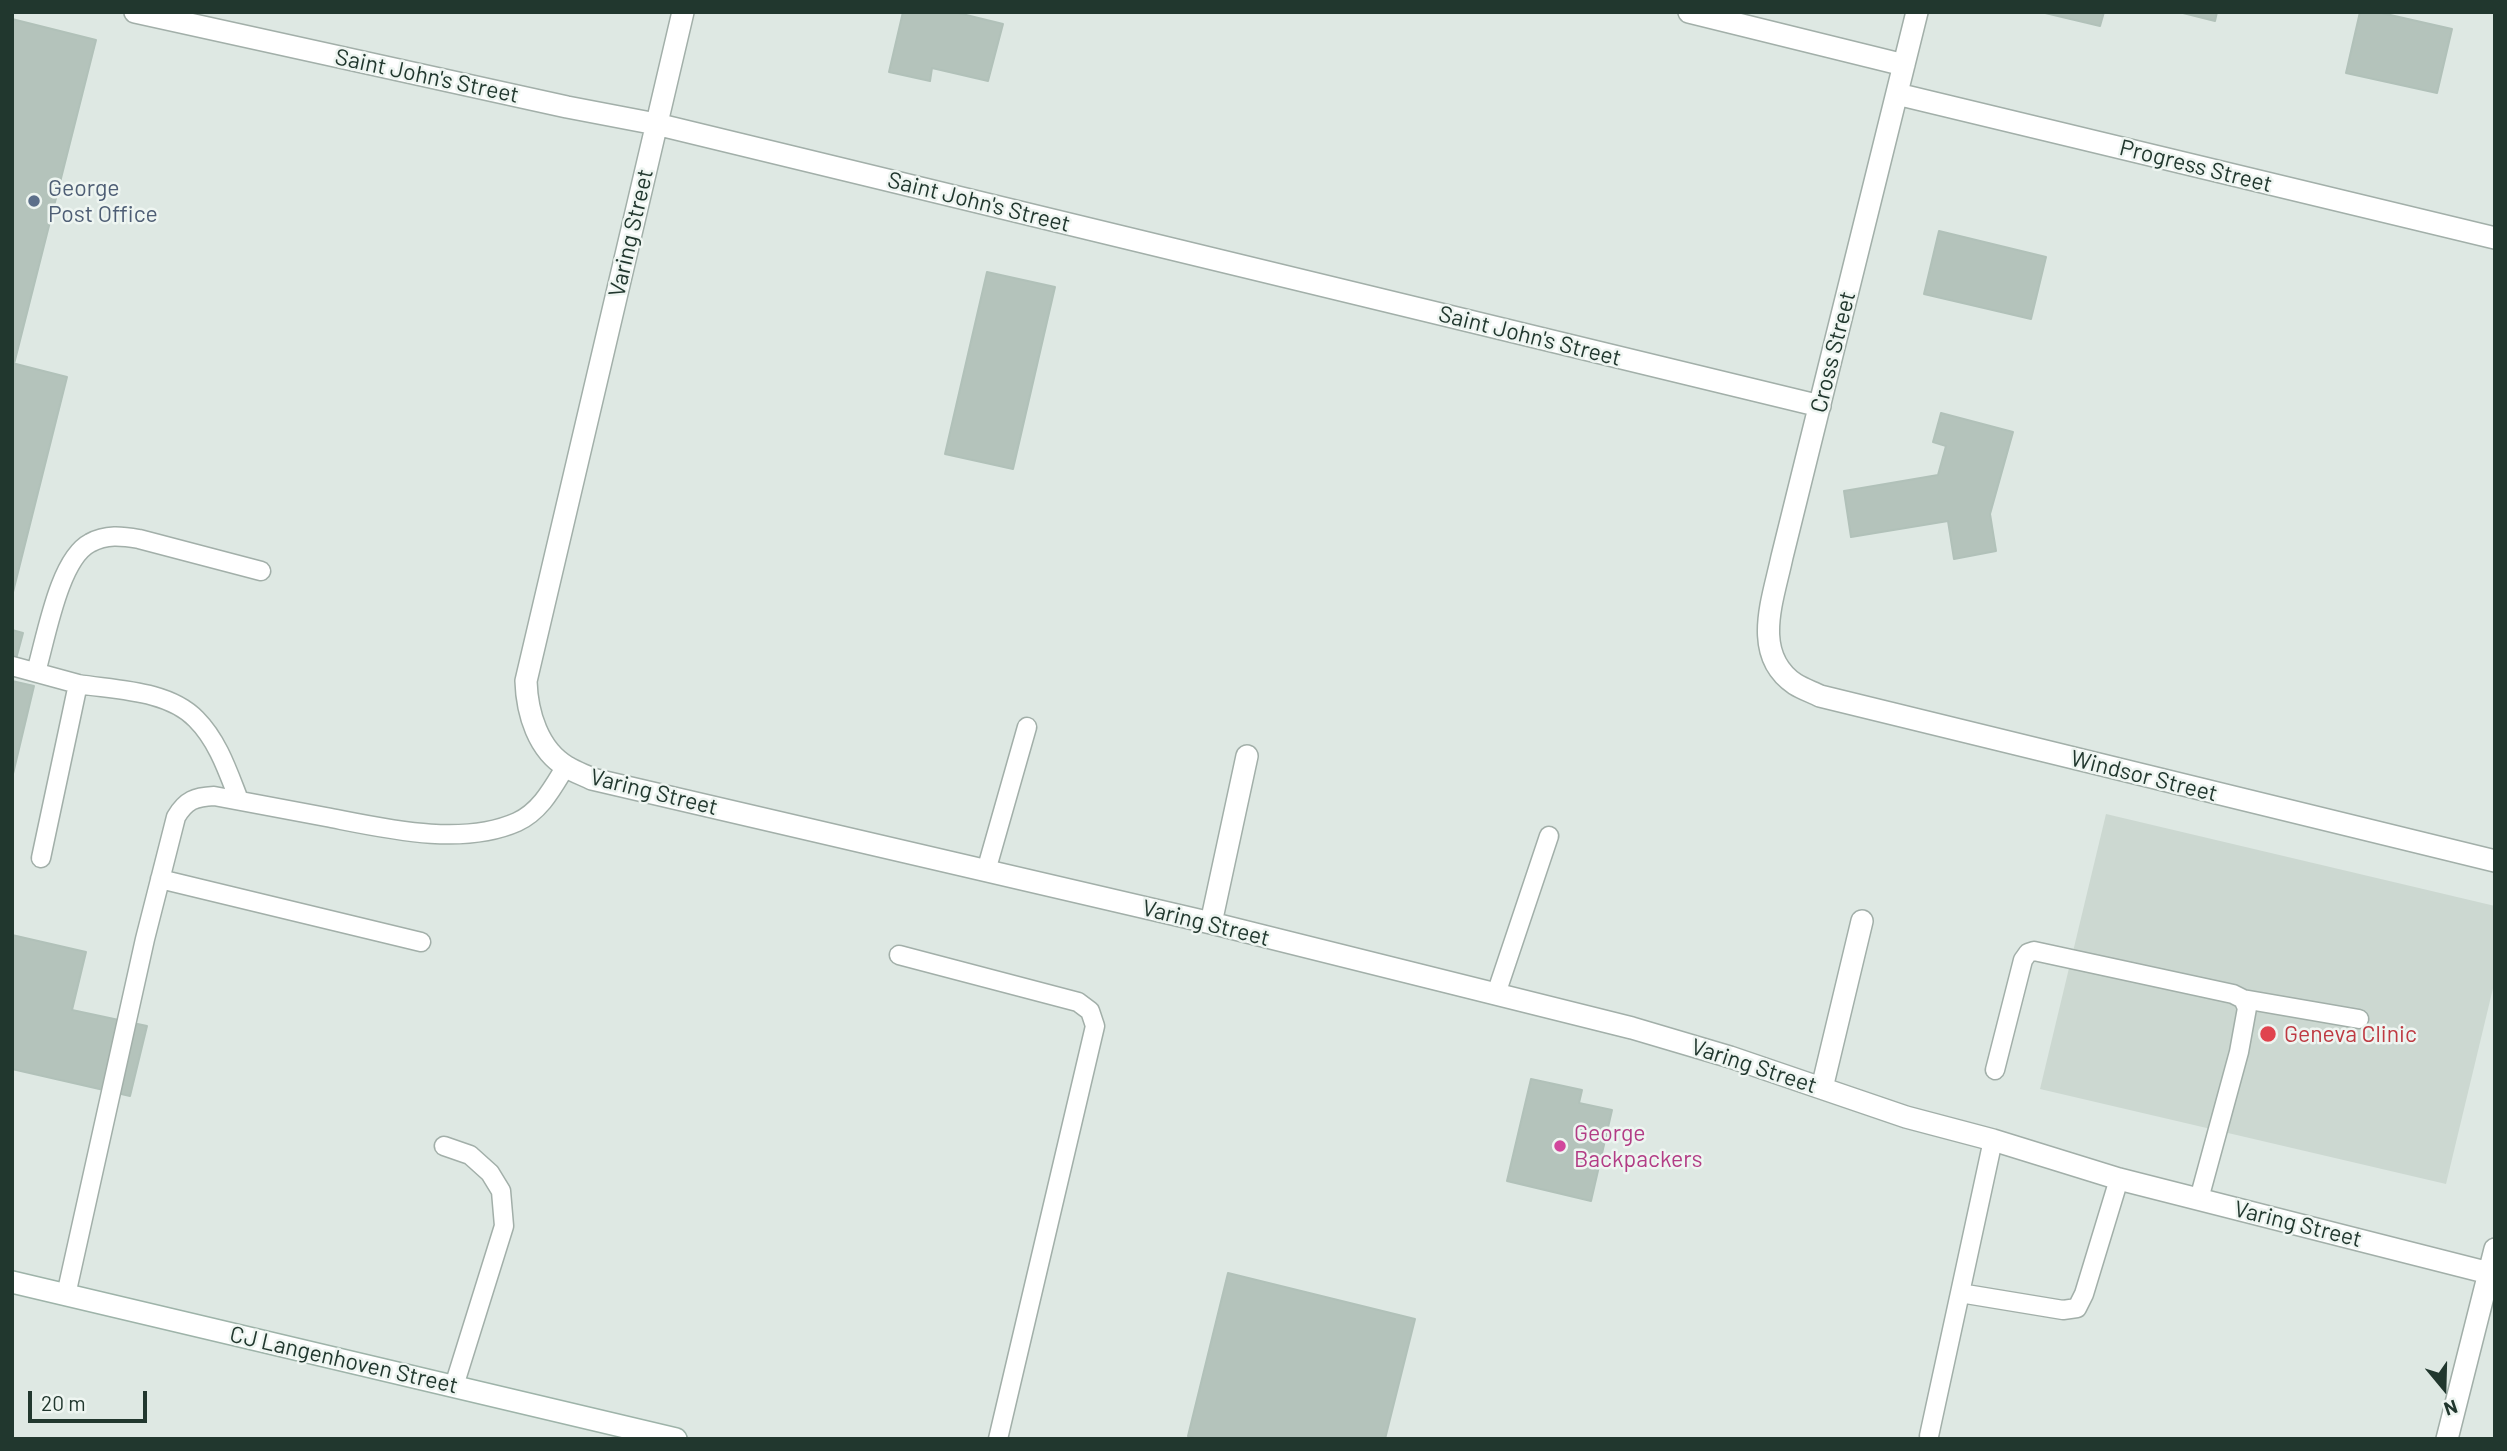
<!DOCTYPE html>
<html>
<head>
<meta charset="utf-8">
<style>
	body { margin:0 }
	#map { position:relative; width:2507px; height:1451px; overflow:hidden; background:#dee8e3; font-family:Barlow,sans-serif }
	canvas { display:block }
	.frame { position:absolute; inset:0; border:14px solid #21372e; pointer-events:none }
	.north { position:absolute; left:2409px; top:1353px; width:70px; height:70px; -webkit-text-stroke:5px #eef5f1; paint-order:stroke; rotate:161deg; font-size:19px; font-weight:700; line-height:28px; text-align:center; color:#21372e }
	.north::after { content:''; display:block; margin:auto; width:24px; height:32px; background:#21372e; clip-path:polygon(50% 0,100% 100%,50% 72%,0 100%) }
	.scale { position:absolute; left:28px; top:1391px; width:119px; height:32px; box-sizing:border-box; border:4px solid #21372e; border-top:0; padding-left:9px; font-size:21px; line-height:24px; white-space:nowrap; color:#21372e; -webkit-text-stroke:5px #eef5f1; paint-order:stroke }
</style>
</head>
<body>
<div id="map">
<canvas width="2507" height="1451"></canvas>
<div class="frame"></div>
<div class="north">N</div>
<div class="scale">20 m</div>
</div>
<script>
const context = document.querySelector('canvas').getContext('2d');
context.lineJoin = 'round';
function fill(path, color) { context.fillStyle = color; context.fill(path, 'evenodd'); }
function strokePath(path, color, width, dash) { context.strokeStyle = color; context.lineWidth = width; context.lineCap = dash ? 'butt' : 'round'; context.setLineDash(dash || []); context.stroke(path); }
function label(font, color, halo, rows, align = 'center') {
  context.font = font + ' Barlow,sans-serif'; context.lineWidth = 5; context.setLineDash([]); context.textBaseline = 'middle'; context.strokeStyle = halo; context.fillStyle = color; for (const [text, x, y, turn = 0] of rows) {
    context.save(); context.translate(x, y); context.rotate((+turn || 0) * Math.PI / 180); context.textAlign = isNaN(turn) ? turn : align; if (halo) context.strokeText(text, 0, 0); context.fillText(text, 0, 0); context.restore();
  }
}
const built = new Path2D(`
	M2106,814L2495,906V980L2446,1184L2040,1089Z`);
const building = new Path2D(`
	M903,12H954L1003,24L988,81L932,68L930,81L889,72Z
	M2041,12H2104L2100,26Z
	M2179,12H2217L2215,21Z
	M2360,12H2377L2452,29L2437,93L2346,73Z
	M12,19L96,40L14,364L12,363Z
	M1939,231L2046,257L2031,319L1924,294Z
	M987,272L1055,287L1013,469L945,454Z
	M12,363L67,377L12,596Z
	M1941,413L2013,432L1990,514L1996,551L1954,559L1948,521L1851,537L1844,491L1938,475L1946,446L1933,442Z
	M12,630L23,633L16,659L12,658Z
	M12,681L34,686L12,778Z
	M12,935L86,952L72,1010L147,1026L130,1096L12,1069Z
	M1531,1079L1582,1090L1579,1103L1612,1110L1591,1201L1507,1181Z
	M1228,1273L1415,1319L1385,1439H1197L1188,1436Z`);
const lane = new Path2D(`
	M12,666L78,684L41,858
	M36,672C46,638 59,559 90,543C106,534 122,536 139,539L261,571
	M78,684C115,690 168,690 196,719C218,741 228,772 239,800
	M986,871L1027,727
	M160,879L421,942
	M899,955L1078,1002L1090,1011L1095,1026L998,1439
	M1496,994L1549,836
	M2243,999L2359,1019
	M1995,1070L2023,960L2028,953L2034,951L2233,994L2243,999L2247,1008L2239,1052L2199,1199
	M1993,1140L1960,1293L2063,1310L2077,1308L2084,1294L2119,1179
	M444,1146L470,1155L490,1173L501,1191L504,1226L454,1386
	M66,1295L145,939L176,817C186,800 195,797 214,796C252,803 289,810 326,817C383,828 461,847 517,822C541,811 553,787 566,766
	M1929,1436L1960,1293`);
const street = new Path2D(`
	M135,12L567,107L656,124L1820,406
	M683,12L526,681C527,713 538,750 567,767C575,772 584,775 592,779L1211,923L1632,1028L1730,1057L1906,1117L1993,1140L2119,1179L2489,1273
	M1689,12L1904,65
	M1917,12L1782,557C1773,600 1751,654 1795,684C1803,689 1812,692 1820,696L2495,861
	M1897,94L2495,238
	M1211,923L1247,756
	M1822,1088L1862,921
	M2447,1439L2495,1249`);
const secondary = new Path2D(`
	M12,1282L676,1439`);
const markers = [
	[34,201,7,"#5c6f8a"],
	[2268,1034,9,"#e0444e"],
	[1560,1146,7,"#d1479c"]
];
const streetNames = [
	["Saint John's Street",427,76,12],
	["Progress Street",2196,166,14],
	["Saint John's Street",979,202,14],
	["Varing Street",631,233,-77],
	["Saint John's Street",1530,336,14],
	["Cross Street",1833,352,-76],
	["Windsor Street",2144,776,14],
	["Varing Street",654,792,14],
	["Varing Street",1206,923,14],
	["Varing Street",1754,1066,18],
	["Varing Street",2298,1224,14],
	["CJ Langenhoven Street",344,1360,13]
];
const serviceNames = [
	["George",48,188],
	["Post Office",48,214]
];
const healthNames = [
	["Geneva Clinic",2284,1034]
];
const hotelNames = [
	["George",1574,1133],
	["Backpackers",1574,1159]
];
fill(built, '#ccd8d1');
fill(building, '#b4c3bb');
strokePath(building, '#b1c1b9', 2);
strokePath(lane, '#a2afa9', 21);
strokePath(street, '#a2afa9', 24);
strokePath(secondary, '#9eb3a9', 24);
strokePath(lane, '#fff', 18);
strokePath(street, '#fff', 21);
strokePath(secondary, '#fff', 21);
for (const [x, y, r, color] of markers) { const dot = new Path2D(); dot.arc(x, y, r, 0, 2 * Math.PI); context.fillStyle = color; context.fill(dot); strokePath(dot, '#eef5f1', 2.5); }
label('23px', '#21372e', '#eef5f1', streetNames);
label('23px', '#4e5e75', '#eef5f1', serviceNames, 'left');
label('23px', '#be3a42', '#eef5f1', healthNames, 'left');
label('23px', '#b23c85', '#eef5f1', hotelNames, 'left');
</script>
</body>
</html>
